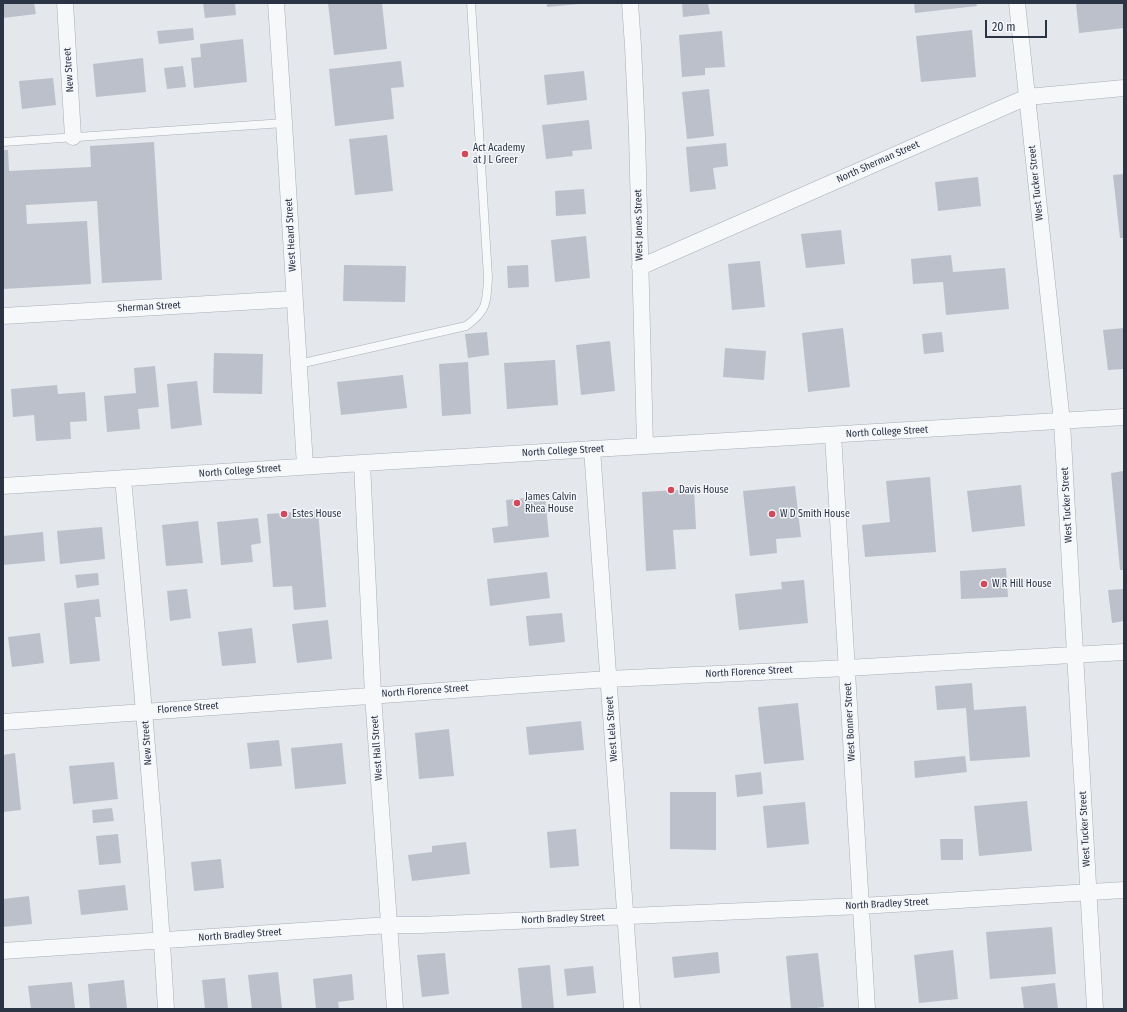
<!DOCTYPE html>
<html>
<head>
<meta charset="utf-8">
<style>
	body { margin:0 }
	#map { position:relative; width:1127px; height:1012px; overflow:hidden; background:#e4e7ec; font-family:"Fira Sans Condensed",sans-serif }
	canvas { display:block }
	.frame { position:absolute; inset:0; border:4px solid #2b3445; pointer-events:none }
	.scale { position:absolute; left:985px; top:20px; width:62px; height:18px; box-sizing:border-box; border:2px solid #2b3445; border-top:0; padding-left:5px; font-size:12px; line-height:14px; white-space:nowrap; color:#2b3445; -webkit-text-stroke:3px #f4f6f9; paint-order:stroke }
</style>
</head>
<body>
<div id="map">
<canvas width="1127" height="1012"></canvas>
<div class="frame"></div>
<div class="scale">20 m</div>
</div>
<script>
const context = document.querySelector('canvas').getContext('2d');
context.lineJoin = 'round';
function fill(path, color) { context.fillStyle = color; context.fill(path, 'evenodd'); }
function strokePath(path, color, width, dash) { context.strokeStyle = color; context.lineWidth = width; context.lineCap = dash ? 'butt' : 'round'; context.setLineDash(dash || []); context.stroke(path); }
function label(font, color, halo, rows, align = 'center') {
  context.font = font + ' "Fira Sans Condensed",sans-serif'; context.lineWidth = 3; context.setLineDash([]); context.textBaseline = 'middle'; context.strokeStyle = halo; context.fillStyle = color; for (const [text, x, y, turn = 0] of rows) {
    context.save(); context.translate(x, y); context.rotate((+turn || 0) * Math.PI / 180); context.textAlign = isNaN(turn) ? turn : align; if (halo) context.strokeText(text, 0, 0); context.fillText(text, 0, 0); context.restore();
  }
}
const building = new Path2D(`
	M3,3H34L36,14L3,18Z
	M203,3H235L236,15L205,18Z
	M328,3H382L387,49L334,55Z
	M547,3H579V4L547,7Z
	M682,3H708L710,14L683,17Z
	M914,3H976L977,6L915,13Z
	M1076,3H1124V28L1079,33Z
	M193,28L194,40L159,44L157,31Z
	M972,30L976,77L921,82L916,36Z
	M722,31L725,67L705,68V75L682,77L679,35Z
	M243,39L247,82L194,88L191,58L201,57L200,44Z
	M143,58L146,92L96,97L93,64Z
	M401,61L404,87L391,88L394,119L335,126L329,69Z
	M183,66L186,87L167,89L164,68Z
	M584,71L587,100L547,105L544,75Z
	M53,78L56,105L22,109L19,81Z
	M709,89L714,136L687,139L682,92Z
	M589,120L592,149L572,151L573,156L546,159L542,125Z
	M387,135L393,191L355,195L349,139Z
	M154,142L162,280L102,283L97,201L26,205L27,224L87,221L91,284L3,289V150H8L9,171L91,167L90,146Z
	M726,143L728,166L713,168L716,189L690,192L686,147Z
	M1124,174V238H1120L1113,175Z
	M978,177L981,206L938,211L935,182Z
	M584,189L586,214L556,216L555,191Z
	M841,230L845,264L806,268L801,234Z
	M586,236L590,278L555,282L551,240Z
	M951,255L953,272L1005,268L1009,309L946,315L943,282L913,284L911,259Z
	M760,261L765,307L732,310L728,264Z
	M344,265L406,266L405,302L343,301Z
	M528,265L529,287L508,288L507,266Z
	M843,328L850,387L808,392L802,333Z
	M1124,328V369L1108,370L1103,330Z
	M487,332L489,355L468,358L465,334Z
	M942,332L944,352L924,354L922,334Z
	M610,341L615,391L581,395L576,345Z
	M725,348L766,351L764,380L723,377Z
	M214,353L263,354L262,394L213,393Z
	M555,360L558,405L507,409L504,363Z
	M468,362L471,414L442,416L439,364Z
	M155,366L159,407L138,409L140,429L107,432L104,396L136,393L134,368Z
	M403,375L407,408L341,415L337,382Z
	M197,381L202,425L171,429L167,384Z
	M57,385L58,394L85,392L87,421L70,422L71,439L36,441L34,415L13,417L11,389Z
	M1124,471V570H1120L1111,473Z
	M930,477L936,552L865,557L862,525L890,522L886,481Z
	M1021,485L1025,526L972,532L967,491Z
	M795,486L801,537L776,539L777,553L750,556L743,491Z
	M694,489L696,529L673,530L676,569L646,571L642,492Z
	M545,496L549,537L494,543L492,528L508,526L506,500Z
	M318,510L326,607L294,610L292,586L273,587L267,514Z
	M258,518L261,543L251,545L253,562L221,565L217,522Z
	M198,521L203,563L166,566L162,525Z
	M102,527L105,559L60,564L57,531Z
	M43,532L45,561L3,565V536Z
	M1006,568L1008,597L961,599L960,571Z
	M547,572L550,598L490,606L487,579Z
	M98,573L99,585L77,588L75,575Z
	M804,580L808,623L739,630L735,594L782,589L781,582Z
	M187,589L191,618L170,621L167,591Z
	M1124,589V621L1112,623L1108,590Z
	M99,599L101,617H95L100,661L70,664L64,603Z
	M562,613L565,642L529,646L526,616Z
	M328,620L332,659L297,663L292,624Z
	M252,628L256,663L222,666L218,632Z
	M40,633L44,663L12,667L8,637Z
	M972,683L974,710L1026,706L1030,757L970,761L966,708L937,710L935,686Z
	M798,703L804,760L764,764L758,707Z
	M581,721L584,750L529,755L526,727Z
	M449,729L454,776L419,779L415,733Z
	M279,740L282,766L250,769L247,743Z
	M342,743L346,784L295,789L291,748Z
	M15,753L21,810L3,812V755Z
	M965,756L967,772L915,778L914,761Z
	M114,762L118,799L73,804L69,766Z
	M761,772L763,794L737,797L735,775Z
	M670,792H716V850L670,849Z
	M1027,801L1032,851L979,856L974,806Z
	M805,802L809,844L767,848L763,806Z
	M112,808L114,821L93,823L92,810Z
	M576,829L579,866L550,868L547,832Z
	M118,834L121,863L99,865L96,836Z
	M940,839H963V860H941Z
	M466,842L470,874L412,881L408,855L432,852V846Z
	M221,859L224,888L194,891L191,862Z
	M125,885L128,910L81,915L78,890Z
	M29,896L32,924L3,927V899Z
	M1052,927L1056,974L990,979L986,932Z
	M953,950L958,999L919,1003L914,955Z
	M718,952L720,973L674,978L672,957Z
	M445,953L449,994L422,997L417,955Z
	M818,953L824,1007L809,1009H791L786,956Z
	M550,965L554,1009H522L518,968Z
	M593,966L596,993L567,996L564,969Z
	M278,972L282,1008L252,1009L248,975Z
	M352,974L354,1000L338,1002L339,1009H316L313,979Z
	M225,978L228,1009H205L202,980Z
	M124,980L127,1009H90L88,984Z
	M72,982L75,1009H31L28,986Z
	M1055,983L1058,1009H1024L1021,987Z`);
const lane = new Path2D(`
	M3,142L284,123
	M299,364L466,326C487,311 487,302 488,277L471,3`);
const street = new Path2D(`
	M65,3L73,137
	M276,3L284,123L305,466
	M630,3L633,46L637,134L645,446
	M1017,3L1062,422L1095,1009
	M640,267L1027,97L1124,88
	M3,316L294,299
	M833,435L867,1009
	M592,449L632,1009
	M362,463L373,695L395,1009
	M123,478C139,655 156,832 166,1009
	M3,486L362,463L1124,417
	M3,722L608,679L847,668L1124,652
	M3,951L389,925H421L861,906L1124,890`);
const markers = [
	[465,154,4,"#d1495b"],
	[671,490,4,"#d1495b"],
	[517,503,4,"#d1495b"],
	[284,514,4,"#d1495b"],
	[772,514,4,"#d1495b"],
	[984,584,4,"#d1495b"]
];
const streetNames = [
	["New Street",69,70,-94],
	["North Sherman Street",878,162,-24],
	["West Tucker Street",1036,183,-96],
	["West Jones Street",639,225,-91],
	["West Heard Street",291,235,-93],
	["Sherman Street",149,307,-3],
	["North College Street",887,432,-3],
	["North College Street",563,451,-3],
	["North College Street",240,471,-4],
	["West Tucker Street",1067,505,-93],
	["North Florence Street",749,672,-3],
	["North Florence Street",425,691,-4],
	["Florence Street",188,708,-4],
	["West Bonner Street",850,722,-93],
	["West Lela Street",612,729,-94],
	["New Street",147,743,-94],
	["West Hall Street",377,748,-94],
	["West Tucker Street",1085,829,-93],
	["North Bradley Street",887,904,-3],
	["North Bradley Street",563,919,-2],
	["North Bradley Street",240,935,-4]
];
const poiNames = [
	["Act Academy",473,148],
	["at J L Greer",473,160],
	["Davis House",679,490],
	["James Calvin",525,497],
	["Rhea House",525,509],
	["Estes House",292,514],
	["W D Smith House",780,514],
	["W R Hill House",992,584]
];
fill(building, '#bbc0ca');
strokePath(lane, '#a9aeb7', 9);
strokePath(street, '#a9aeb7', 17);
strokePath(lane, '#f7f8fa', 8);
strokePath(street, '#f7f8fa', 16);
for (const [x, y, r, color] of markers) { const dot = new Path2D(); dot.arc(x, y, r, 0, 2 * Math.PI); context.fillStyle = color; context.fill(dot); strokePath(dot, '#f4f6f9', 1.5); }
label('10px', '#2b3445', '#f4f6f9', streetNames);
label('10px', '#2b3445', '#f4f6f9', poiNames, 'left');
</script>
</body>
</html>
